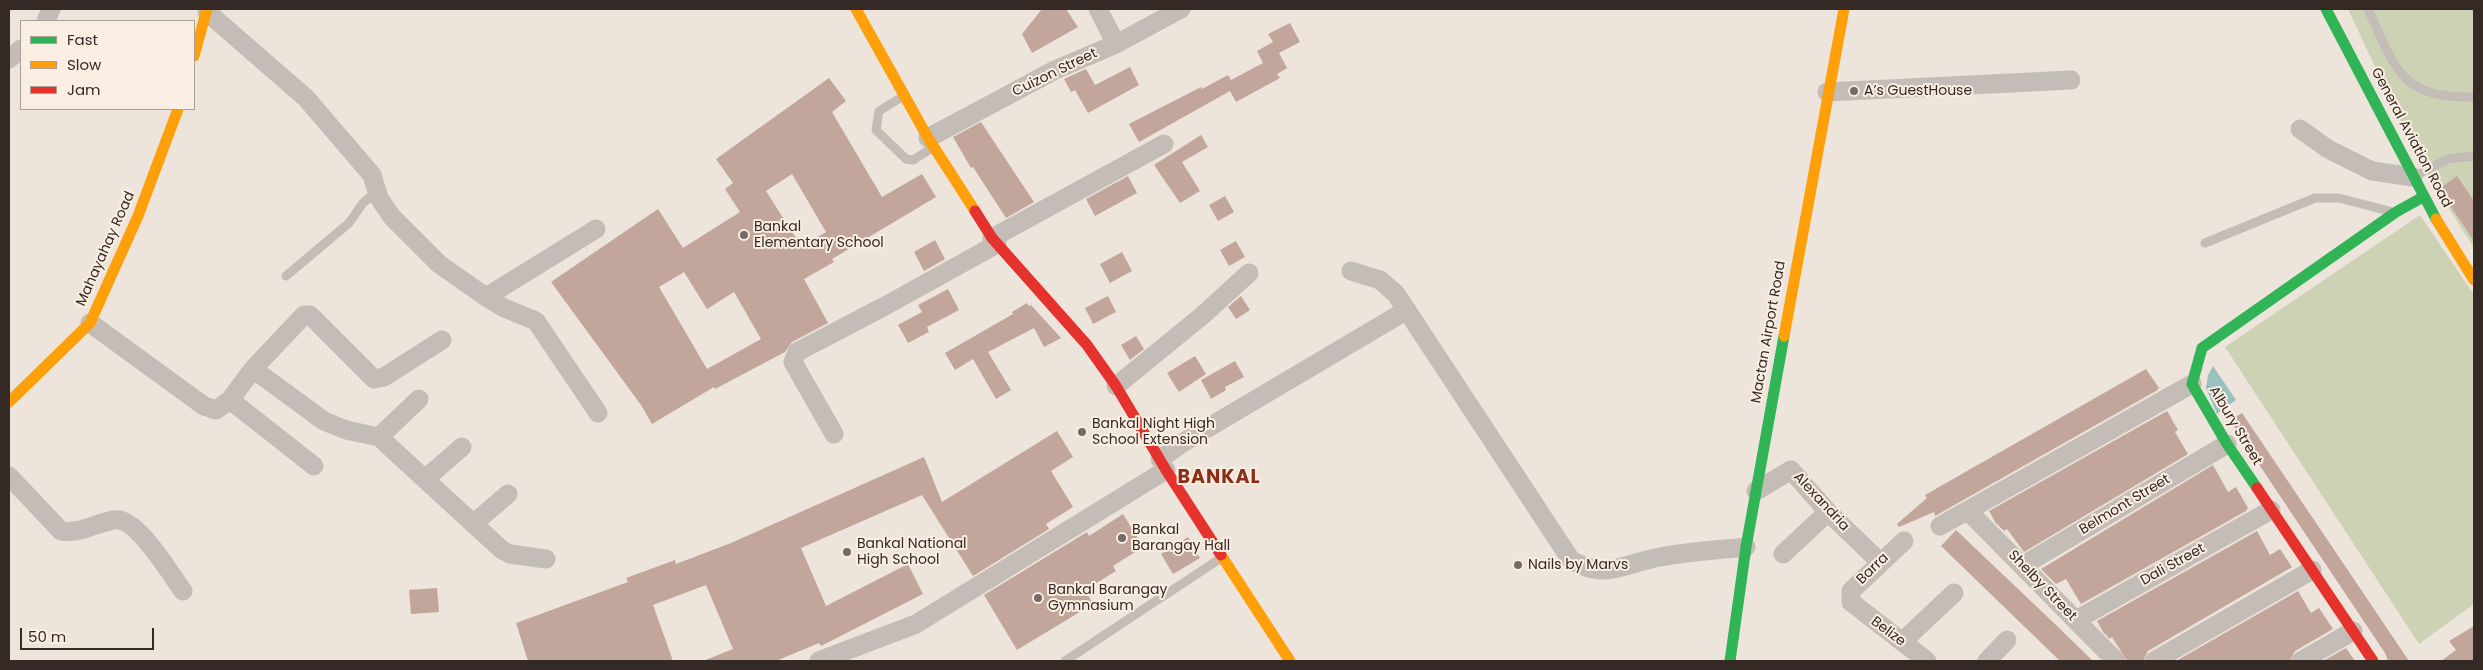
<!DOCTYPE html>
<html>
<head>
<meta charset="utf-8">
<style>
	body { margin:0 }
	#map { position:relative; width:2483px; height:670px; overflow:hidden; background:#ede4dc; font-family:Poppins,sans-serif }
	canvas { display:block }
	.frame { position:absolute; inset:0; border:10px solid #352925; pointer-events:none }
	.legend { position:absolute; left:20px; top:20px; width:175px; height:90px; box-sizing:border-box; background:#faeee2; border:1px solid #ab9f96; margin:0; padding:6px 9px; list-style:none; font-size:15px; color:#352925 }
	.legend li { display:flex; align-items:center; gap:10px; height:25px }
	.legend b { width:25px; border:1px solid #ab9f96 }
	.scale { position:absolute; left:20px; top:628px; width:134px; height:22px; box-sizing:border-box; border:2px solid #352925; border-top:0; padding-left:6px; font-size:15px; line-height:18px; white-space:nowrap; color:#352925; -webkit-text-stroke:4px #faeee2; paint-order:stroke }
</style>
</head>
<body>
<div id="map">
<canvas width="2483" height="670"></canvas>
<div class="frame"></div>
<ul class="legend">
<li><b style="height:6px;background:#30b455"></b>Fast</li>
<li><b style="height:6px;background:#ff9f0a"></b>Slow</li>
<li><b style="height:6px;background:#e5322d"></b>Jam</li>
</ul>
<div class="scale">50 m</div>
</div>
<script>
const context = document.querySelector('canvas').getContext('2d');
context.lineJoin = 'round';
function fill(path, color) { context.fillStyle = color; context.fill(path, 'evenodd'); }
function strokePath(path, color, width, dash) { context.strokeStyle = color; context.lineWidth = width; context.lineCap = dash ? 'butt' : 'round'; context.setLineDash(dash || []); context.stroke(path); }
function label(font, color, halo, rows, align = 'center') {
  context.font = font + ' Poppins,sans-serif'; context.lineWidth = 4; context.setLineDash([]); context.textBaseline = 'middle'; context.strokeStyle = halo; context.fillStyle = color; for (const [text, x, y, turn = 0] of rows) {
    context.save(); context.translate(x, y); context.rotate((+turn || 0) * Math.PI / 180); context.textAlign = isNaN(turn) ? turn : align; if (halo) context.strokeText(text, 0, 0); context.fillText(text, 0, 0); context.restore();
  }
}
const green = new Path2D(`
	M2348,9H2474V248L2419,161Z
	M2420,215L2474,295V604L2419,644L2225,347Z`);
const water = new Path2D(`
	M2213,366L2236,400L2217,414L2206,388L2208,375Z`);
const building = new Path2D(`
	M1042,9H1066L1078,27L1032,53L1022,34Z
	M1290,23L1300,42L1279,53L1287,68L1277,74L1280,78L1236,102L1230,91L1139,142L1129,124L1201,87L1202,89L1228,75L1231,80L1263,63L1257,51L1273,42L1268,34Z
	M1130,67L1139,85L1088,113L1075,90L1071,92L1064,79L1086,69L1095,85Z
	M829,78L846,101L832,112L882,197L922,174L936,197L832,259L834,262L804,279L828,323L792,342L785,352L715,389L714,387L652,424L641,405L551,282L658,209L683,248L740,212L725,189L733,183L716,159ZM792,174L826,232L801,246L766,191ZM684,272L707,309L734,292L761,339L707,369L659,287Z
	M981,122L1034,202L1006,218L973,167L971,168L953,137Z
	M1201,135L1208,147L1182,162L1200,191L1180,203L1154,165Z
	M1128,176L1137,193L1095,216L1086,199Z
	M2457,176L2474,201V241L2439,189Z
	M1225,196L1234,212L1218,221L1209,205Z
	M935,240L945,259L924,271L914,252Z
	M1236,241L1245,257L1229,266L1220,250Z
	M1122,252L1132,271L1110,283L1100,264Z
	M948,289L959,310L927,327L929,332L908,343L898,325L922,312L918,305Z
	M1108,296L1116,312L1093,324L1085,308Z
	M1241,296L1250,310L1236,319L1228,307Z
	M1027,303L1029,306L1031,305L1061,338L1044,347L1034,328L988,352L1011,390L996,399L973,359L955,370L945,353L1013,314L1012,312Z
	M1136,336L1144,349L1130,360L1121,345Z
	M1195,356L1206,374L1179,392L1167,373Z
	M1235,361L1244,377L1225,387L1226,390L1211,399L1201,380Z
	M2146,369L2159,388L2156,391L1935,516L1934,512L1899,527L1897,524L1927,498L1925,495Z
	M2167,411L2178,430L2175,432L2188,454L2024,552L2007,529L2004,531L1995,522L1989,511Z
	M2242,413L2409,661H2388L2385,653L2240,436L2230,420Z
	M1057,431L1073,457L1051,471L1073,507L1046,524L1049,529L973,576L922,495L801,548L826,606L908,564L923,594L821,646L819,643L776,661H703L733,649L706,585L653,605L673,661H528L516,623L628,582L626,578L675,560L676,564L731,543L924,457L942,502Z
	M2213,465L2228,492L2236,487L2248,508L2246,511L2081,604L2066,579L2056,584L2041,569Z
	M1123,514L1143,547L1113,566L1116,571L1085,590L1093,604L1017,650L984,595L1087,532L1089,536Z
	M1956,530L2056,625L2093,661H2060L1941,546Z
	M2257,531L2270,555L2280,549L2292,567L2148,651L2143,661H2127L2112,637L2110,639L2103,632L2097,621Z
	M1188,537L1200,558L1173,574L1161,554Z
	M437,588L439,612L411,614L409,590Z
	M2298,591L2311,613L2319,608L2333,629L2295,651L2290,661H2176Z
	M2474,626V661H2441L2456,650L2449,641Z
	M2346,648L2355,661H2323Z`);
const lane = new Path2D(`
	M2368,9C2395,67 2399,99 2474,97
	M902,97L879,111L876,130L906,159L913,160L932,148
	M2415,176L2448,159L2474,156
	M2205,243L2315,198H2339L2389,211
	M286,276L349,223L363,203L377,191
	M1065,661L1221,558`);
const street = new Path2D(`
	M1098,9L1116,44
	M207,12L306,98L372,175L379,198L392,217L439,264L486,297L596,229
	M46,21L51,9
	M9,59L21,49
	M1827,92L2071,80
	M2300,129L2328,149L2372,171L2413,177
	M928,138L1055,70L1116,44L1181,9
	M992,238L1164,144
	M1351,271L1380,280L1396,294L1571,560C1606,581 1625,563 1660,557C1688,552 1717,550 1746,547
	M486,297L504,308L536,321L598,413
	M90,323L204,406L216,410L230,400L253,369L324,421L346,430L379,437L502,550L510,554L546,559
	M253,369L304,315H310L374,379L384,377L442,340
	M1116,386L1203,315L1249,273
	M230,400L314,466
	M834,434L793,362L797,352L885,306L997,244
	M379,437L419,399
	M1160,459L1184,442L1407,310
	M9,476L61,531C81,534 95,523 114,520C137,516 170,574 183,591
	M425,479L462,447
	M1756,491L1791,470L1828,512L1880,562
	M1968,511L2116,661
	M473,524L508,494
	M1940,526L2192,384
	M1904,541L1851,591V602L1927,661
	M1783,554L1828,512
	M2022,566L2227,444
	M2076,620L2271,510
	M1902,642L1954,593
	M819,661L916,624L1166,470
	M1987,661L2007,640
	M2154,661L2312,570
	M2301,661L2353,631`);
const fast = new Path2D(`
	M2326,9L2436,219
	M2257,488L2227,444L2192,384L2202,348L2396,212L2423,197
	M1730,661L1746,547L1784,336`);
const slow = new Path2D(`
	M856,9L928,138L975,211
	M194,56L207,9
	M2436,219L2474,280
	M1784,336L1844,9
	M9,402L90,323L138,216L178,109
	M1221,555L1290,661`);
const jam = new Path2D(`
	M975,211L992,238L1087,345L1116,386L1166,470L1221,555
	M2257,488L2373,661`);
const markers = [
	[1854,91,5,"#756a65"],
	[744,235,5,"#756a65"],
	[1082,432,5,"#756a65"],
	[1122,538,5,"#756a65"],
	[847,552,5,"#756a65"],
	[1518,565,5,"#756a65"],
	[1038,598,5,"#756a65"]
];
const streetNames = [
	["Cuizon Street",1055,73,-26],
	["General Aviation Road",2411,138,62],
	["Mahayahay Road",106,249,-66],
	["Mactan Airport Road",1769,332,-80],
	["Albury Street",2235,426,59],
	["Alexandria",1821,502,47],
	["Belmont Street",2125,505,-31],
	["Dali Street",2173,565,-29],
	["Barra",1873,569,-44],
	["Shelby Street",2042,586,46],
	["Belize",1888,632,37]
];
const poiNames = [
	["A’s GuestHouse",1864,91],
	["Bankal",754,227],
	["Elementary School",754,243],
	["Bankal Night High",1092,424],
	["School Extension",1092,440],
	["Bankal",1132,530],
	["Barangay Hall",1132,546],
	["Bankal National",857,544],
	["High School",857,560],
	["Nails by Marvs",1528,565],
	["Bankal Barangay",1048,590],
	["Gymnasium",1048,606]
];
const districtNames = [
	["BANKAL",1219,478]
];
fill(green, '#ced2b5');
fill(water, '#98c1bf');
fill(building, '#c2a69c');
strokePath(lane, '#c4bcb6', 9);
strokePath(street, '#c4bcb6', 19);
strokePath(fast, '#30b455', 11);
strokePath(slow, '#ff9f0a', 11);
strokePath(jam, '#e5322d', 11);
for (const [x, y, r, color] of markers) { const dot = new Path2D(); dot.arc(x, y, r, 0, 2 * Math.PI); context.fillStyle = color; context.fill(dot); strokePath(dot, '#faeee2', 2); }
label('14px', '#352925', '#faeee2', streetNames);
label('14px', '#352925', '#faeee2', poiNames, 'left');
context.letterSpacing = '1px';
label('bold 19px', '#8b2d17', '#faeee2', districtNames);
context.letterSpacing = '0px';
</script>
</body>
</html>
